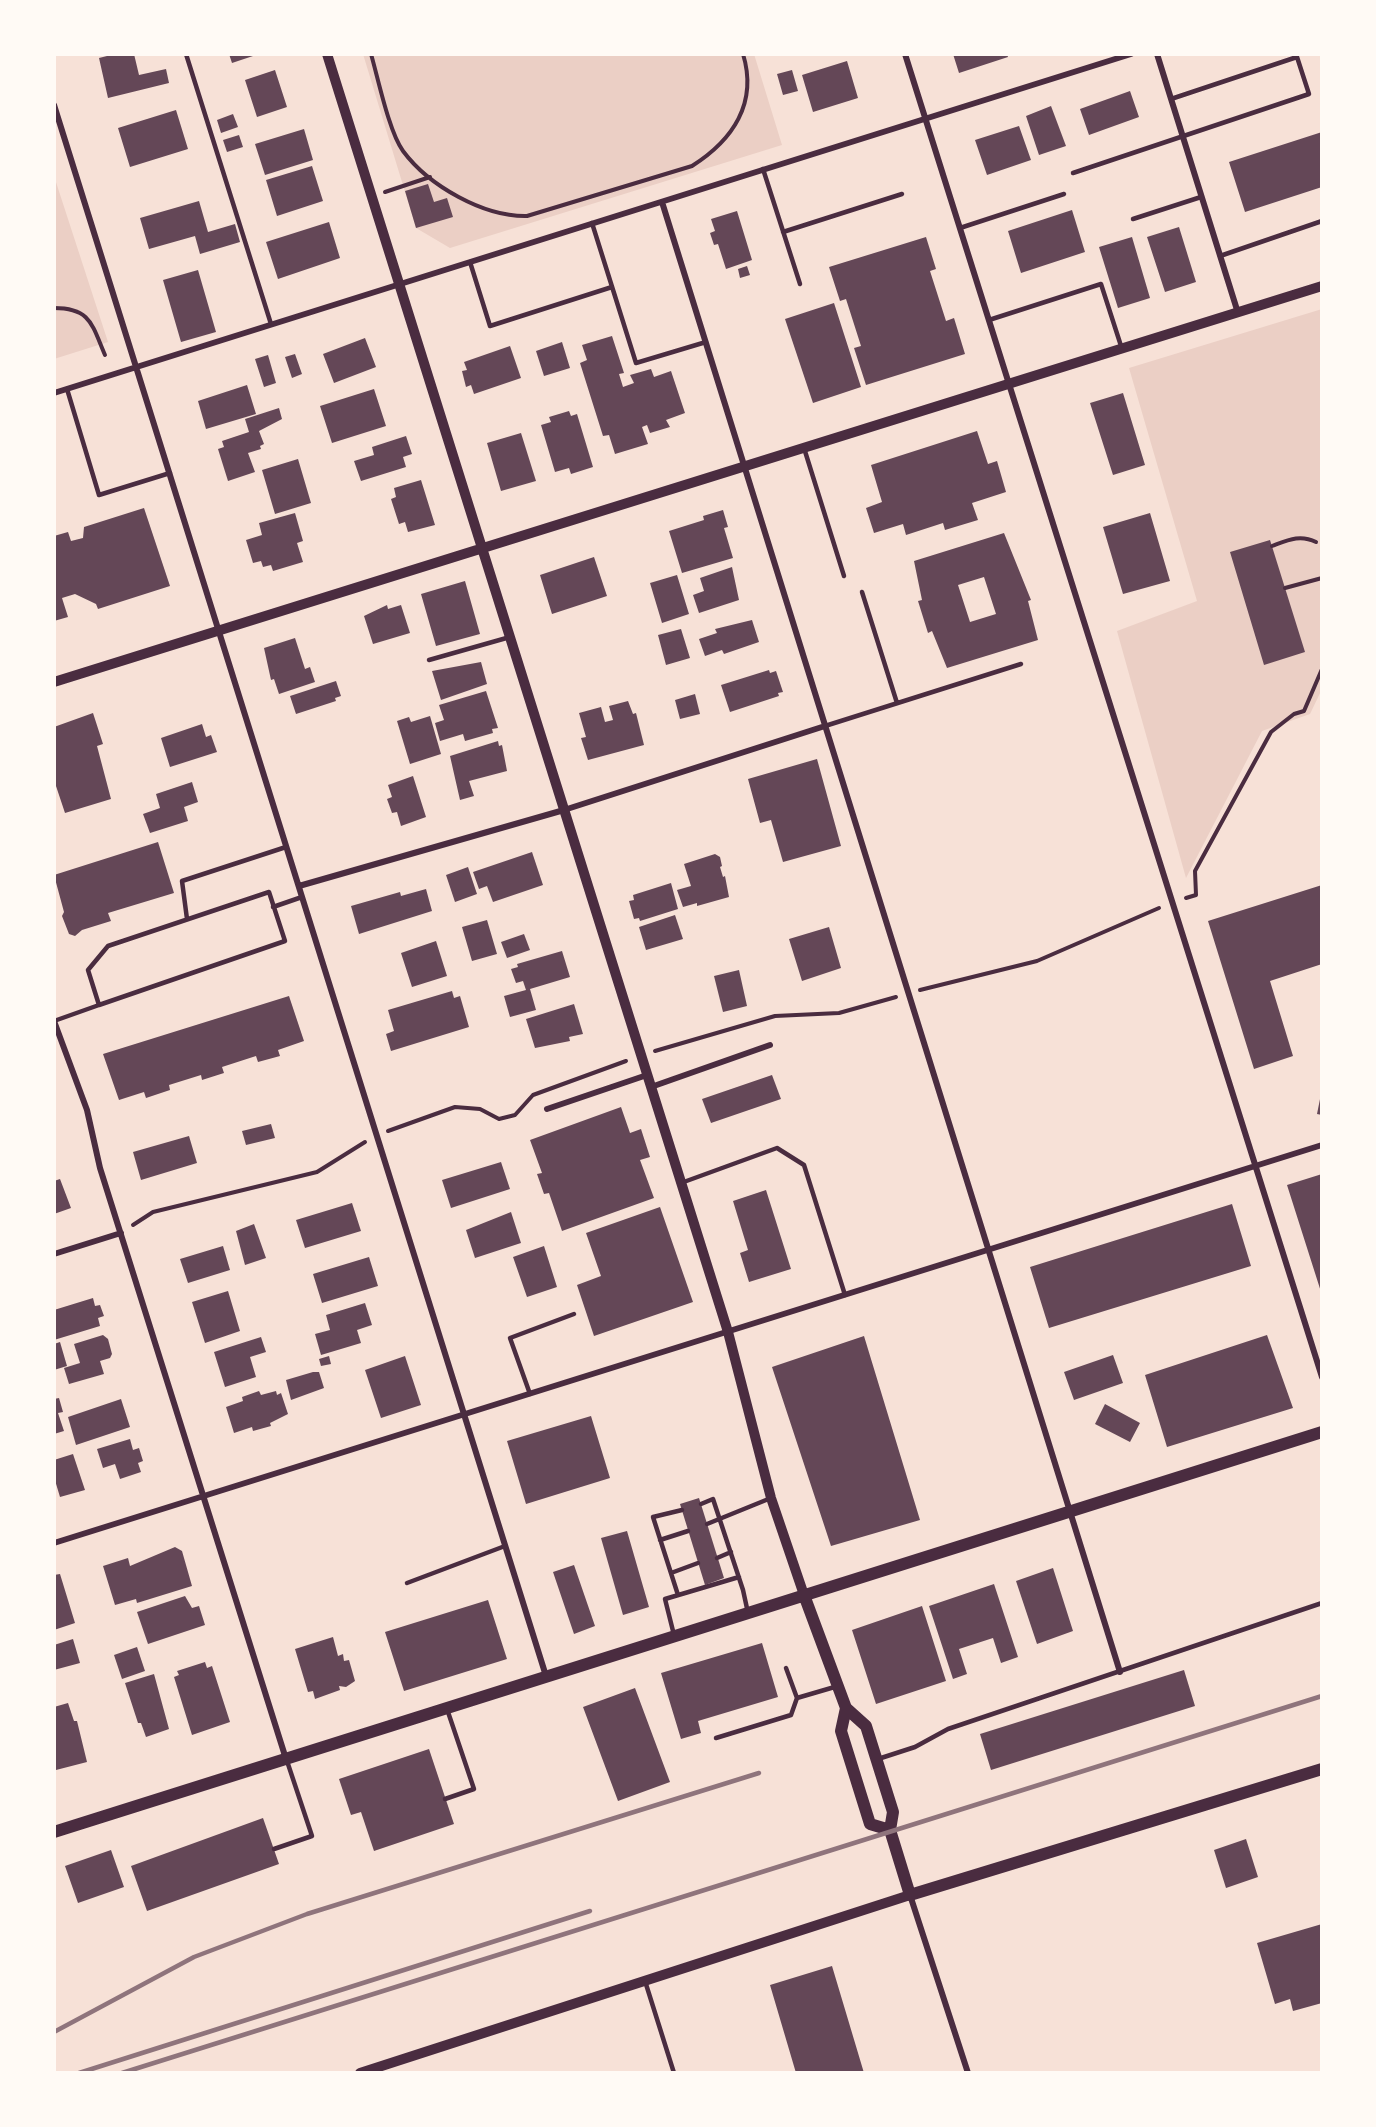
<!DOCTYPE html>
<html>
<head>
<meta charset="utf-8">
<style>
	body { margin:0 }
	#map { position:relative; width:1376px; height:2127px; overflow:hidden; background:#f7e1d7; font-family:Mulish,sans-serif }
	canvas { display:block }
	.frame { position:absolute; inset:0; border:56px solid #fffaf5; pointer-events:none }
</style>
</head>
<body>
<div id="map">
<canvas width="1376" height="2127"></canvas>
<div class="frame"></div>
</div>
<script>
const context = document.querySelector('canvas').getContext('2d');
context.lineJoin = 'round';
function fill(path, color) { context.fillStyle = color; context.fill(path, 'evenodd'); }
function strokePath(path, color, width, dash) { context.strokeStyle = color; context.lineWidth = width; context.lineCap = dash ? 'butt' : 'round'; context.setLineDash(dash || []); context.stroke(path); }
const green = new Path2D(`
	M363,54H754L782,145L450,248L416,228Z
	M54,176L108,342L54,359Z
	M1322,309V689L1310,714L1262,731L1186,878L1117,631L1197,601L1129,368Z`);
const building = new Path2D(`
	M115,54H134L139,75L166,69L169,83L108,98L99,58Z
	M229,54H259L232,63Z
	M953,54H1007L1008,57L959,73Z
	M847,61L858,98L813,112L802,75Z
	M275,70L287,107L257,117L245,80Z
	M792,70L798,91L783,95L777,74Z
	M1130,91L1139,117L1089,135L1080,109Z
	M1051,106L1066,146L1039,155L1026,116Z
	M176,110L188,149L130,167L118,128Z
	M233,114L238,127L221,133L217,120Z
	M1019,126L1031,160L987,175L975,140Z
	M304,129L313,160L265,175L255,144Z
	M1322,132V187L1245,212L1229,162Z
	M239,135L243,147L227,152L223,140Z
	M312,166L323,201L277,216L266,180Z
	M428,184L434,202L447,198L453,217L416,228L405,191Z
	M199,201L208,232L235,224L240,242L200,254L195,236L149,249L140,218Z
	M1072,210L1085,252L1021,273L1008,231Z
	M737,211L752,260L726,269L718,244L714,245L710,233L715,231L711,219Z
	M329,222L340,258L278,279L266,242Z
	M1179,227L1196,282L1165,292L1147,237Z
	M926,237L936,269L930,271L946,321L954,318L965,354L866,385L854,348L861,346L846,299L840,301L829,267Z
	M1132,237L1150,298L1118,308L1099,247Z
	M747,266L750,275L740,278L738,269Z
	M198,270L216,332L181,342L163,280Z
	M834,303L861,387L813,403L785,319Z
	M612,336L624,373L619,374L623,387L634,383L630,375L651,369L654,377L671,371L685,413L666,420L670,427L650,433L647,425L642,427L648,444L615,454L609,435L603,436L580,363L587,360L582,345Z
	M365,338L376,367L334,383L323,354Z
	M562,342L570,368L544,376L536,351Z
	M510,346L521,378L474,394L471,385L466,387L462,371L467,370L464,362Z
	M295,354L302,374L292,378L285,357Z
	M268,355L276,383L264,387L255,359Z
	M247,385L256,414L206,429L198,401Z
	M374,389L386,426L332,443L320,406Z
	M1123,393L1145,465L1113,475L1090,403Z
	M279,408L282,419L259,431L264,444L260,446L261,449L248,453L255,472L228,481L218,449L224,447L222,441L249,432L245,419Z
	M569,411L571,416L577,414L593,467L571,474L569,468L555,472L541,425L551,422L549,417Z
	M977,431L988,464L997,461L1006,492L972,503L978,520L945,530L943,523L906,535L903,524L874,533L866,508L882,502L871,465Z
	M521,433L536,481L501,491L487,443Z
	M406,436L412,454L403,457L406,467L361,481L354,461L374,455L372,447Z
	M298,459L311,503L275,514L262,470Z
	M421,480L435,525L408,532L405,522L399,524L391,499L396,497L394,488Z
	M144,508L170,586L98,609L96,604L75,594L62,598L68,617L54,621V536L68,532L71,541L83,538L84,527Z
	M723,510L728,527L724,528L733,558L682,573L669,531L704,520L703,516Z
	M295,513L303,541L297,543L303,562L273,571L271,565L263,567L261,561L253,563L246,540L262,535L259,523Z
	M1150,513L1170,581L1123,594L1103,527Z
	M1004,533L1031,600L1028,601L1038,640L947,668L932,631L928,633L918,601L922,600L914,561ZM984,577L996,614L970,622L958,585Z
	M1270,540L1305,652L1264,665L1230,552Z
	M594,557L607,596L552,614L540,575Z
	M732,567L739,600L699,613L693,595L704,591L700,578Z
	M677,575L689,614L662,623L650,583Z
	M465,581L480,634L436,646L421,594Z
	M387,605L388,609L401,605L410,633L373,644L364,616Z
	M752,620L759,642L724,654L722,650L705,656L699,639L717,633L715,629Z
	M681,629L690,658L666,665L658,635Z
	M295,638L305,669L310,667L315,682L279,694L274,679L271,680L264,648Z
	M481,662L487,684L441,700L432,671Z
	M769,670L770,673L776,671L783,692L778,693L779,696L730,712L721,685Z
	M336,681L341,696L335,698L336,701L296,714L290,696Z
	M486,691L498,728L492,729L493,733L465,741L463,734L440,741L435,723L444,720L439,705Z
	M695,694L700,714L680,719L675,700Z
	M628,701L633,714L636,713L644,745L588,760L581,738L586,737L579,713L601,707L605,722L613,720L609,706Z
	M93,713L103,744L97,746L111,799L65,813L54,780V727Z
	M430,716L441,754L410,764L397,721L409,717L411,722Z
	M202,724L206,737L211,735L217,752L170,767L161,738Z
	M498,741L499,746L502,745L507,771L469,781L474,796L460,800L450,756Z
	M817,759L841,846L783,862L771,820L760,823L748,779Z
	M413,776L426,817L401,826L397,812L392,813L387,799L392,797L388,785Z
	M192,782L198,802L184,807L188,821L150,833L143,814L160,808L156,794Z
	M158,842L174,893L108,913L111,921L82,930L75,936L69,934L62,916L64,912L54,875Z
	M532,852L543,885L493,902L487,886L479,889L473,872Z
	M715,854L720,857L722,866L720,867L723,877L725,876L729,897L697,906V903L683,907L677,890L691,886L684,864Z
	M468,867L477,894L455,902L446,875Z
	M671,883L678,909L640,921L639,918L634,919L629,901L634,900L633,895Z
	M1322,885V964L1270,981L1293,1056L1254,1069L1208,921Z
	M426,889L432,911L359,934L351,906L400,892L401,896Z
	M675,915L683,939L646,950L639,927Z
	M487,920L497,954L472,961L462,927Z
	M829,927L841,968L802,981L789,939Z
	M524,934L530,950L507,958L501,942Z
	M436,941L447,976L412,987L401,953Z
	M562,951L570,977L530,989L536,1010L510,1017L504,996L526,990L523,981L516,983L511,969L518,967L517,964Z
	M739,970L747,1006L723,1012L714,976Z
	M452,991L454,998L460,996L469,1027L391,1051L386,1034L394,1031L388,1010Z
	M289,996L304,1041L278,1050L280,1056L258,1062L256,1056L222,1067L224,1073L202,1080L201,1075L169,1085L170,1090L146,1098L144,1092L119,1100L103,1054Z
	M574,1004L583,1034L569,1037L570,1041L535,1048L526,1019Z
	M772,1075L781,1099L711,1123L702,1099Z
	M1321,1094H1322V1115L1317,1114Z
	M621,1107L630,1133L641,1129L650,1157L640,1160L654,1198L562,1231L549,1193L544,1194L537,1174L542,1173L530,1140Z
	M271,1124L275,1138L246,1145L242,1131Z
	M189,1136L197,1163L141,1180L133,1152Z
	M501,1162L510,1189L451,1208L442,1180Z
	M1322,1174V1295L1287,1185Z
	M60,1179L71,1208L54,1214V1181Z
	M766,1190L791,1269L749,1282L740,1253L748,1250L733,1201Z
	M352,1203L361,1231L305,1248L296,1220Z
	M1232,1204L1251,1266L1049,1328L1030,1267Z
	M660,1207L693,1302L594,1336L577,1285L601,1276L586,1233Z
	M511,1212L521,1243L475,1258L466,1230Z
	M254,1224L266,1258L245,1265L236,1231Z
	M223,1246L230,1270L188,1283L180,1259Z
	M544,1246L557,1287L527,1297L513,1257Z
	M369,1257L378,1286L322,1303L313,1274Z
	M228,1291L240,1331L205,1343L192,1302Z
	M93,1298L95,1306L100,1305L104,1316L98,1318L100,1326L54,1340V1310Z
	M365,1303L372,1325L357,1330L361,1343L321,1355L315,1334L330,1330L326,1315Z
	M103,1335L108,1339L112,1354L110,1358L100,1361L104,1374L69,1384L64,1368L80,1363L74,1344Z
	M1267,1335L1293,1408L1167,1447L1145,1375Z
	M864,1336L920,1520L831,1546L772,1367Z
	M261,1337L266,1352L250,1357L256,1377L225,1387L214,1352Z
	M60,1342L67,1366L54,1370V1344Z
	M1113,1355L1123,1383L1074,1400L1064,1372Z
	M329,1356L331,1364L321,1366L319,1359Z
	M405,1356L421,1405L381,1418L365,1370Z
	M313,1372H319L324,1388L291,1400L286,1380Z
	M259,1391L261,1395L276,1391L277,1395L281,1393L288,1414L270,1423L271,1426L253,1431L252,1427L234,1433L226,1407L243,1401L242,1397Z
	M59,1398L63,1412L58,1413L64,1431L54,1434V1399Z
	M121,1399L130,1427L76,1445L68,1417Z
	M1105,1404L1140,1423L1130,1442L1095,1424Z
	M591,1416L610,1478L526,1504L507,1441Z
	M130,1439L133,1450L139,1448L143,1461L138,1463L141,1472L120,1479L115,1464L103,1468L97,1449Z
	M73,1454L85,1490L60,1497L54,1477V1460Z
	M699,1498L724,1578L705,1585L680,1504Z
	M627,1531L649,1607L623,1615L601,1538Z
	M175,1547L182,1551L192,1586L137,1603L136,1599L115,1605L103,1566L128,1558L130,1566Z
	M574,1565L595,1626L574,1634L553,1572Z
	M1053,1568L1073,1631L1037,1644L1016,1581Z
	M60,1574L75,1623L54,1630V1575Z
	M994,1584L1018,1657L1001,1663L993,1638L959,1649L967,1674L953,1679L929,1606Z
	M185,1596L192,1608L199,1606L205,1625L148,1644L137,1612Z
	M488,1600L507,1659L404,1691L385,1632Z
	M922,1606L946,1681L876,1704L852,1630Z
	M333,1637L338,1656L343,1654L344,1661L349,1660L355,1681L346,1687L339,1686L340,1690L315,1699L313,1691L308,1692L295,1649Z
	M73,1639L80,1663L54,1670V1645Z
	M762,1643L778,1697L698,1721L701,1733L681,1739L661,1673Z
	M137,1647L145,1671L122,1679L114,1655Z
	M205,1662L207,1668L212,1666L230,1722L192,1735L174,1677L179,1675L177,1671Z
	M1184,1670L1195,1706L991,1770L980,1734Z
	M154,1674L169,1729L146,1737L141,1723H138L125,1683Z
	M635,1688L670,1782L618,1801L583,1707Z
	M68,1703L74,1721H77L87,1762L56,1770L54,1707Z
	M429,1749L454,1824L374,1851L361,1812L351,1815L339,1779Z
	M263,1818L279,1864L147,1911L131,1866Z
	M1246,1839L1258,1877L1226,1888L1214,1850Z
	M111,1850L124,1887L78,1903L65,1866Z
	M1322,1924V2003L1293,2011L1290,1999L1275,2004L1257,1943Z
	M832,1966L864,2073H796L770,1985Z`);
const path = new Path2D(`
	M371,54C378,78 389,132 403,151C429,186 484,217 527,216L692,166C733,140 758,103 743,54
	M385,192L430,177
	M54,233V242
	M54,308C91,308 92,325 105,355
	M1272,546C1288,540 1300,534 1316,542
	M1285,588L1322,578
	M1186,898L1196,895L1195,871L1271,732L1294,714L1304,711L1322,669
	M920,990L1037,961L1159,908
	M655,1051L775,1016L839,1013L896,997
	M388,1131L455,1107L480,1109L499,1119L515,1115L533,1095L626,1061
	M133,1225L153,1212L317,1172L365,1142`);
const service = new Path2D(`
	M186,54L271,324
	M763,169L800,284
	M1073,173L1309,94L1297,57L1171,99
	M1133,219L1201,197
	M592,223L636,363L706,342
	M960,228L1064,194
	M783,232L902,194
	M1220,256L1322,221
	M470,262L490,326L612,287
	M989,320L1101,284L1122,349
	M67,389L99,495L170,473
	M804,448L844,576
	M862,592L897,703
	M429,660L510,637
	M825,726L1021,664
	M269,892L285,941L99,1005L88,970L108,946Z
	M273,907L302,897
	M187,919L182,881L286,847
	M54,1021L99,1005
	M681,1183L777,1148L804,1165L845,1295
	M530,1394L510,1338L574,1314
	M701,1504L713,1499L743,1590L748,1613
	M707,1524L771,1498
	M660,1540L688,1531
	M717,1558L731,1552
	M671,1573L698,1563
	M407,1583L505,1546
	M678,1595L653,1517L682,1510
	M674,1635L665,1599L739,1577
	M797,1698L838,1686
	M716,1738L791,1715L797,1698L786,1668
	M878,1759L915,1747L948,1729L1322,1603
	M445,1799L474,1789L447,1709
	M274,1849L312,1836L287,1761
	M645,1981L674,2073`);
const minor = new Path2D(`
	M905,54L1322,1377
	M1157,54L1238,313
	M54,105L546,1676
	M662,202L1120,1672
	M54,393L1131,54
	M299,886L564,810L825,726
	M54,1021L87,1110L100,1168L286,1759
	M651,1087L770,1045
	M547,1109L647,1075
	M54,1254L121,1233
	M54,1543L1322,1145
	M910,1895L968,2073`);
const tertiary = new Path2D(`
	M327,54L728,1332L771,1498L804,1595
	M54,682L1322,286
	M360,2073L910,1895`);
const secondary = new Path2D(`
	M804,1595L846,1708L866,1726L893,1812L890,1830L910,1895L1322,1769
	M846,1708L841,1731L870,1824L890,1830
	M54,1832L1322,1432`);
const rail = new Path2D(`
	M54,2032L194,1957L307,1914L759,1773
	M79,2073L590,1911
	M122,2073L1322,1696`);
fill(green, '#ebcfc5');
fill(building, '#644757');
strokePath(path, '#4a2c40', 4);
strokePath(service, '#4a2c40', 4.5);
strokePath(minor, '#4a2c40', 6);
strokePath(tertiary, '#4a2c40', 10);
strokePath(secondary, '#4a2c40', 12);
strokePath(rail, '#8f747c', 4.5);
</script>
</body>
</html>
